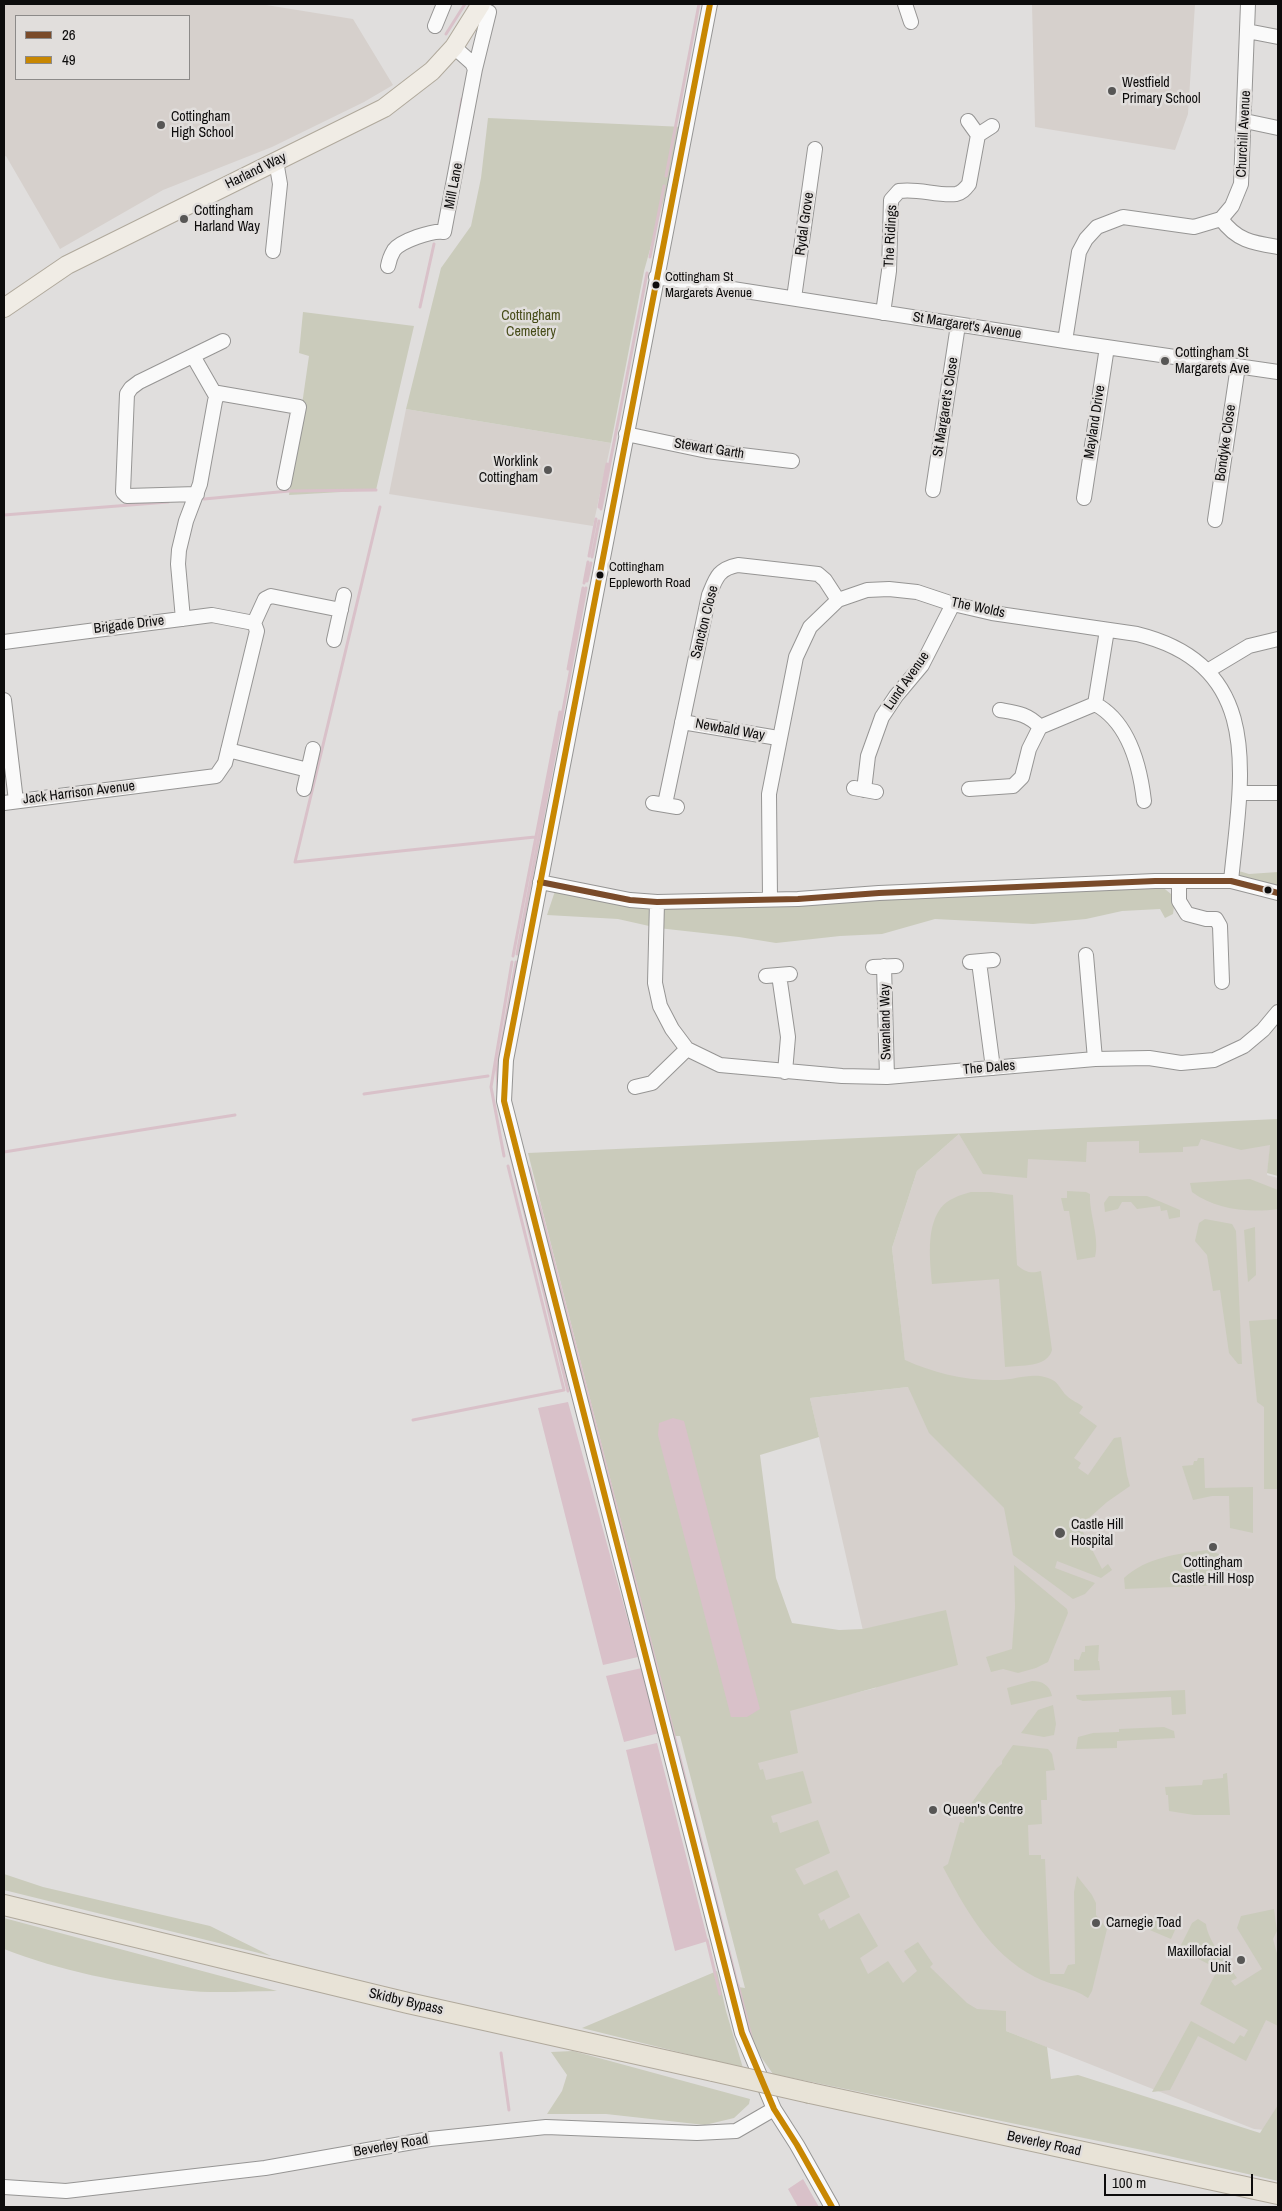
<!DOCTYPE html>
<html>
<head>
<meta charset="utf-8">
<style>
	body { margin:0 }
	#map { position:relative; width:1282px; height:2211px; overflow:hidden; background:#e0dedd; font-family:"Archivo Narrow",sans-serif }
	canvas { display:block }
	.frame { position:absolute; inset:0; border:5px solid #0d0c0c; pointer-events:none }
	.legend { position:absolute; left:15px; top:15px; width:175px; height:65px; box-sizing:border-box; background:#e1dedc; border:1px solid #8c8a89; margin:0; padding:6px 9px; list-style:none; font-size:15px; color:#0d0c0c }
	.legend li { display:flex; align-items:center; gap:10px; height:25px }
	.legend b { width:25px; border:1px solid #8c8a89 }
	.scale { position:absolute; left:1104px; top:2174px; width:149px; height:22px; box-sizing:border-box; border:2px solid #0d0c0c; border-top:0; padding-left:6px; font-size:15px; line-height:18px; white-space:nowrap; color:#0d0c0c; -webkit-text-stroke:4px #e1dedc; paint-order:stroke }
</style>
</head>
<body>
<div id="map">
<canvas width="1282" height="2211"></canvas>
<div class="frame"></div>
<ul class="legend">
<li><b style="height:6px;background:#7a4b2a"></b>26</li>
<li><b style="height:6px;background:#c88702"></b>49</li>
</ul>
<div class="scale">100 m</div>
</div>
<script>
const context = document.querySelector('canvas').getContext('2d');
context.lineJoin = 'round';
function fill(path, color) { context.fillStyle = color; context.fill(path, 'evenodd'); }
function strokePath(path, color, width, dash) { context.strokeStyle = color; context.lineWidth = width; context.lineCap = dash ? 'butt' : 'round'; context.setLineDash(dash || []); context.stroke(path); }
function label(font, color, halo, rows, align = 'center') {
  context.font = font + ' "Archivo Narrow",sans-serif'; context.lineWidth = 5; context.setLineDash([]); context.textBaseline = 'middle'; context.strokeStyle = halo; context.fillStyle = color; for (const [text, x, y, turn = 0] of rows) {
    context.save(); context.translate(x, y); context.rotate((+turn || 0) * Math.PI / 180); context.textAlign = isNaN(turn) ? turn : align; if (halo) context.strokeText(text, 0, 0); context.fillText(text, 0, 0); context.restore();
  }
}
const built = new Path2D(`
	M4,4H260L353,19L393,85L364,102L272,147L163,190L60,249L6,156L4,157ZM16,16H189V79H16Z
	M1032,4H1195L1188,114L1175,150L1035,127Z
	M406,409L611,443L593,526L389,494Z
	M1273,1121L1267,1175L1278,1178V2131L1254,2129L1006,2031L886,2022L680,1735L876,1688L810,1398L908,1387L892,1248L917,1171L959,1134Z`);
const green = new Path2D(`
	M488,118L684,127L644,271L611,443L406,409L441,268L471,226L481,178Z
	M303,312L414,326L376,490L289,495L309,356L299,353Z
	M1232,869L1249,874L1278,872V893L1231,881Z
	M1155,881L1171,894L1175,900L1173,914L1165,918L1160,909L1122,911L1086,919L1033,924L935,919L882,934L840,936L776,943L739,937L658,928L618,919L547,915L557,885L630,900Z
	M1278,1119V1176L1267,1173L1270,1145L1241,1150L1201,1139L1198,1146L1183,1147V1152L1139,1153V1141L1087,1142L1086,1162L1028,1159L1027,1178L983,1174L959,1134L917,1171L892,1248L905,1360C934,1373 966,1381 999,1380C1015,1380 1032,1372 1048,1378C1059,1381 1060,1390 1067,1396C1072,1401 1079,1403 1083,1407L1079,1413L1097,1426L1074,1458L1081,1463L1078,1468L1088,1475L1114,1438L1121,1437L1127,1475L1130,1486L1107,1502L1080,1526L1102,1569L1108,1564L1112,1570L1101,1578L1057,1561L1055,1568L1095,1583L1085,1594L1073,1599L1013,1555L1004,1508L929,1433L908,1387L810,1398L819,1437L760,1455L776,1578L792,1623L839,1630L863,1629L946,1610L958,1665L790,1711L798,1753L758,1763L760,1770L763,1769L766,1780L803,1771L812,1803L771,1816L773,1823L777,1822L780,1833L818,1820L830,1853L795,1869L804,1885L837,1870L850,1897L818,1914L821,1921L824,1919L829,1929L859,1913L878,1946L860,1958L868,1974L888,1961L903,1983L917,1971L904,1951L918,1942L933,1964L930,1967L967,2003L977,2009L1006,2011V2031L1047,2047L1051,2079L1078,2075L1260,2133L1278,2105V2181L1147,2151L773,2074L754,2047L738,1987L745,1988L680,1736H675L528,1153Z
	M1250,1179L1278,1190V1209C1249,1213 1216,1210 1192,1192L1190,1183Z
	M1067,1191L1086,1192L1090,1194C1089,1214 1100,1238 1095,1257L1077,1260L1069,1211H1064L1061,1198H1067Z
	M971,1192H991L1013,1195L1017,1265C1025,1272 1031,1274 1041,1271L1052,1350C1047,1368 1021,1365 1005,1367L999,1279L932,1284C930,1261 926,1229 940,1209C947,1199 960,1195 971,1192Z
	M1109,1196H1147L1180,1210V1217L1169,1219L1167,1210L1161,1211L1160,1206L1137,1209L1131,1202H1122L1118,1209L1105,1212L1104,1203Z
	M1205,1219L1232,1224L1236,1231L1242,1364H1238L1229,1353L1220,1290L1213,1291L1207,1255L1195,1241L1199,1223Z
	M1255,1227L1256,1275L1248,1282L1244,1230Z
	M1278,1319V1489H1264V1407L1257,1402L1249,1321Z
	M1198,1458H1204L1205,1488L1253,1487V1533L1230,1528L1229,1496H1212L1193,1500L1182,1466L1193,1465L1194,1461H1197Z
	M1207,1550L1219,1554L1222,1573V1585L1125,1589L1124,1578C1147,1557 1177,1554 1207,1550Z
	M1014,1565L1067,1609L1068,1613L1048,1662L1036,1668L1018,1673L1003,1669L991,1672L986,1657L1012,1649L1015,1607Z
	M1099,1645L1098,1661H1099L1100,1670L1074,1671V1659L1079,1660L1082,1652H1085V1646Z
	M1032,1681C1042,1681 1050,1685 1052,1696L1011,1705L1007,1688Z
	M1185,1690L1186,1714L1172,1715L1171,1697L1083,1701L1077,1699L1076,1695Z
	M1053,1705L1056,1724L1054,1735L1044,1737L1021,1733L1038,1710Z
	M1164,1727L1174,1731L1175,1738L1117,1741V1748L1076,1749L1078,1737L1093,1733L1119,1732V1729Z
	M1013,1745L1048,1749L1052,1754L1055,1770L1046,1771L1047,1800H1041L1042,1824L1028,1825L1029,1855H1041V1859H1045L1050,1974H1064L1068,1965L1075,1964L1074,1892L1077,1876L1092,1895L1096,1903V1915L1107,1929L1092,1991L1088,1998C1072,1987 1052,1986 1035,1977C989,1953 966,1910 943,1867L948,1864L960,1822L964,1823L965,1812L997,1768L1002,1764V1761Z
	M1227,1773L1230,1815H1194L1169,1811L1168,1795H1166L1165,1787L1202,1785L1203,1780L1223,1778V1774Z
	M4,1874L43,1887L210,1926L271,1956L4,1890Z
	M1274,1909L1277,1931L1273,1939L1278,1957V2026L1266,2020L1246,2061L1198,2036L1170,2090L1152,2092L1191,2021L1234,2044L1240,2035L1244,2037L1248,2030L1200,2004L1218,1969L1179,1949L1192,1923L1198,1919L1206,1924C1208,1942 1227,1962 1237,1978L1231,1981L1235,1986L1262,1969L1237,1928L1241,1916Z
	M1175,1917H1178L1179,1921L1171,1939L1145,1928L1125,1929L1126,1923L1132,1918Z
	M4,1918L277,1991C246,1991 213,1994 182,1990C122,1983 60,1971 4,1949Z
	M717,1971L726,2011L743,2068L582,2028Z
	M573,2051L750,2099L749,2104L734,2118L705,2125L606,2114H547L562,2091L567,2075L551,2052Z`);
const water = new Path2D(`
	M568,1402L638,1657L603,1665L538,1408Z
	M673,1418L684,1421L760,1709L747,1717H731L658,1435L659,1423Z
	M642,1668L659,1733L624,1742L606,1676Z
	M657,1743L708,1941L675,1951L626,1750Z
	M803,2179L819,2207H798L788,2189Z`);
const stream = new Path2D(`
	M446,34L465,4
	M458,123L462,99
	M666,176L699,4
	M650,257L664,186
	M420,307L434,244
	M204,499L289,491L376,490
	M380,507L295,862L535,837
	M599,507L607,464
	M601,509L647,273
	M4,515L168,502
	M589,556L596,519
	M592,557L599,521
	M587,581L591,563
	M584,583L588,562
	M568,669L583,588
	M517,954L586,588
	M513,956L560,712
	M498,1093L497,1070L516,962
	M364,1094L488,1076
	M504,1127L568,1391
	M4,1152L235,1115
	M504,1156L491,1087L512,962
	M529,1168L537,1199
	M537,1196L738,1987
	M413,1420L564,1390L508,1166
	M707,1940L720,1994
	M738,1985L752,2040
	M501,2053L509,2110`);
const minor = new Path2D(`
	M710,4L506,1060L504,1101L742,2033L774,2109L797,2145L832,2207
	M905,4L911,22
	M435,26L444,4
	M1247,31L1278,37
	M454,47L472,63L475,69
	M968,121L978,135L992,126
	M1245,121L1278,128
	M1221,219C1237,241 1253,243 1278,247
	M273,251L280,184L276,161
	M388,266C389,260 391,255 394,250C401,241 432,230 444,232L475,69L489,12
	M656,277L1065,341L1278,372
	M794,298L815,149
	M883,313L889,271L891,200L899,191C918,188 937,196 956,194C962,193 965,189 969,184L978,135
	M1065,341L1079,252L1086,239L1097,227L1123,217L1194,227L1221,219L1232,206L1241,184L1248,4
	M193,356L216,396
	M626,434L707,451L792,461
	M933,490L958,325
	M197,494L127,496L123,492L127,394L131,388L139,382L223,341
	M1084,498L1107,347
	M1215,520L1238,366
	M183,619L178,564L179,550L186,521L200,484L215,401L218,393L299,407L284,483
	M254,623L265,599L271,596L341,610
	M1107,630L1095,704C1129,722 1140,767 1144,801
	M334,640L344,595
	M4,642L212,615L254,623
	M1209,670L1249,646L1278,639
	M4,700L16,801
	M1000,710C1017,713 1028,714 1040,727
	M682,722L778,738
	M228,750L308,770
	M854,788L876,792
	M304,789L313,749
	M969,789L1013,786L1022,777L1029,749L1040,727L1095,704
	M864,790L868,756L882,717L896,696L922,665L953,604
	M1240,793H1278
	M4,803L216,776L225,763L257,631L254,623
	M653,803L677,807
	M665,804L709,595C716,578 718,569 738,565L818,574L825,580L838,600
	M1179,881V901L1187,914L1206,919H1216L1220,926L1222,982
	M540,882L630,900L657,902L798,899L879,893L1155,881H1231L1278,893
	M770,898L769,794L796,657L810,627L838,600L867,590L889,589L917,592L953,604L992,613L1137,634C1267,666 1241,778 1231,881
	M657,902L655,983L660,1006L672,1029L687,1049L720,1065L842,1076L887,1077L1095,1059L1149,1058L1181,1063L1214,1060L1244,1046L1263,1030L1278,1012
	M1086,955L1095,1059
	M970,962L993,960
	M979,962L993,1068
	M884,966L887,1077
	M873,967L896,966
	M779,975L788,1037L785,1072
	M766,976L790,974
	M635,1087L652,1083L687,1049
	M4,2187L66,2191L265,2168L430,2139L546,2127L697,2133L736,2131L774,2109`);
const major = new Path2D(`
	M4,308L67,265L384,108L432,71L454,47L481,4`);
const highway = new Path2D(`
	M4,1905L408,2003L713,2071
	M810,2093L1278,2194`);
const highwayBridge = new Path2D(`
	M713,2071L810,2093`);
const bus1 = new Path2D(`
	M540,882L630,900L657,902L798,899L879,893L1155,881H1231L1278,893`);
const bus2 = new Path2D(`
	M710,4L506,1060L504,1101L742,2033L774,2109L797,2145L832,2207`);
const markers = [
	[1112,91,5,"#575655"],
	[161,125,5,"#575655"],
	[184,219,5,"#575655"],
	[656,285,4.5,"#0d0c0c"],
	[1165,361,5,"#575655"],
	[548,470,5,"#575655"],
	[600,575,4.5,"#0d0c0c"],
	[1268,890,4.5,"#0d0c0c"],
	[1060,1533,6,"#575655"],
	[1213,1547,5,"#575655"],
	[933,1810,5,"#575655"],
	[1096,1923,5,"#575655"],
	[1241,1960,5,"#575655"]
];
const busNames = [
	["Cottingham St",665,278],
	["Margarets Avenue",665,294],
	["Cottingham",609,568],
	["Eppleworth Road",609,584]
];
const poiNames = [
	["Westfield",1122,83],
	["Primary School",1122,99],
	["Cottingham",171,117],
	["High School",171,133],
	["Cottingham",194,211],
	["Harland Way",194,227],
	["Cottingham St",1175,353],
	["Margarets Ave",1175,369],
	["Worklink",538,462,"right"],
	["Cottingham",538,478,"right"],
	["Castle Hill",1071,1525],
	["Hospital",1071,1541],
	["Cottingham",1213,1563,"center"],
	["Castle Hill Hosp",1213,1579,"center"],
	["Queen's Centre",943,1810],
	["Carnegie Toad",1106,1923],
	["Maxillofacial",1231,1952,"right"],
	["Unit",1231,1968,"right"]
];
const streetNames = [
	["Churchill Avenue",1244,134,-87],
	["Harland Way",256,171,-26],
	["Mill Lane",454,186,-79],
	["Rydal Grove",805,224,-82],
	["The Ridings",891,236,-87],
	["St Margaret's Avenue",967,326,9],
	["St Margaret's Close",946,407,-81],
	["Mayland Drive",1095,422,-81],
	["Bondyke Close",1226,443,-82],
	["Stewart Garth",709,449,9],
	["The Wolds",978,608,12],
	["Sancton Close",705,622,-76],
	["Brigade Drive",129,625,-7],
	["Lund Avenue",907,681,-55],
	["Newbald Way",730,730,10],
	["Jack Harrison Avenue",79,793,-7],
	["Swanland Way",886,1022,-91],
	["The Dales",989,1068,-5],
	["Skidby Bypass",406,2002,13],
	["Beverley Road",1044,2144,12],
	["Beverley Road",391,2146,-10]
];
const parkNames = [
	["Cottingham",531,316],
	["Cemetery",531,332]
];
fill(built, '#d6d0cc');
fill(green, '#cacbbb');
fill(water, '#d9c1c9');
strokePath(stream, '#d9c1c9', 3);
strokePath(minor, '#969594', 16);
strokePath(major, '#b0a99c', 20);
strokePath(highway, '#b0a99c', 22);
strokePath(minor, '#fafafa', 14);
strokePath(major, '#f0ece5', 18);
strokePath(highway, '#e8e3d7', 20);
strokePath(highwayBridge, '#b0a99c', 22, []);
strokePath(highwayBridge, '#e8e3d7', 20);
strokePath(bus1, '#7a4b2a', 6);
strokePath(bus2, '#c88702', 6);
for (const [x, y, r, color] of markers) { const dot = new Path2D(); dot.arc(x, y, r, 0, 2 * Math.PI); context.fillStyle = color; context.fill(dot); strokePath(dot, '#e1dedc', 2); }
label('13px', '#0d0c0c', '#e1dedc', busNames, 'left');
label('14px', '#0d0c0c', '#e1dedc', poiNames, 'left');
label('14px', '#0d0c0c', '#e1dedc', streetNames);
label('14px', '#474c19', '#e1dedc', parkNames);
</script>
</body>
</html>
